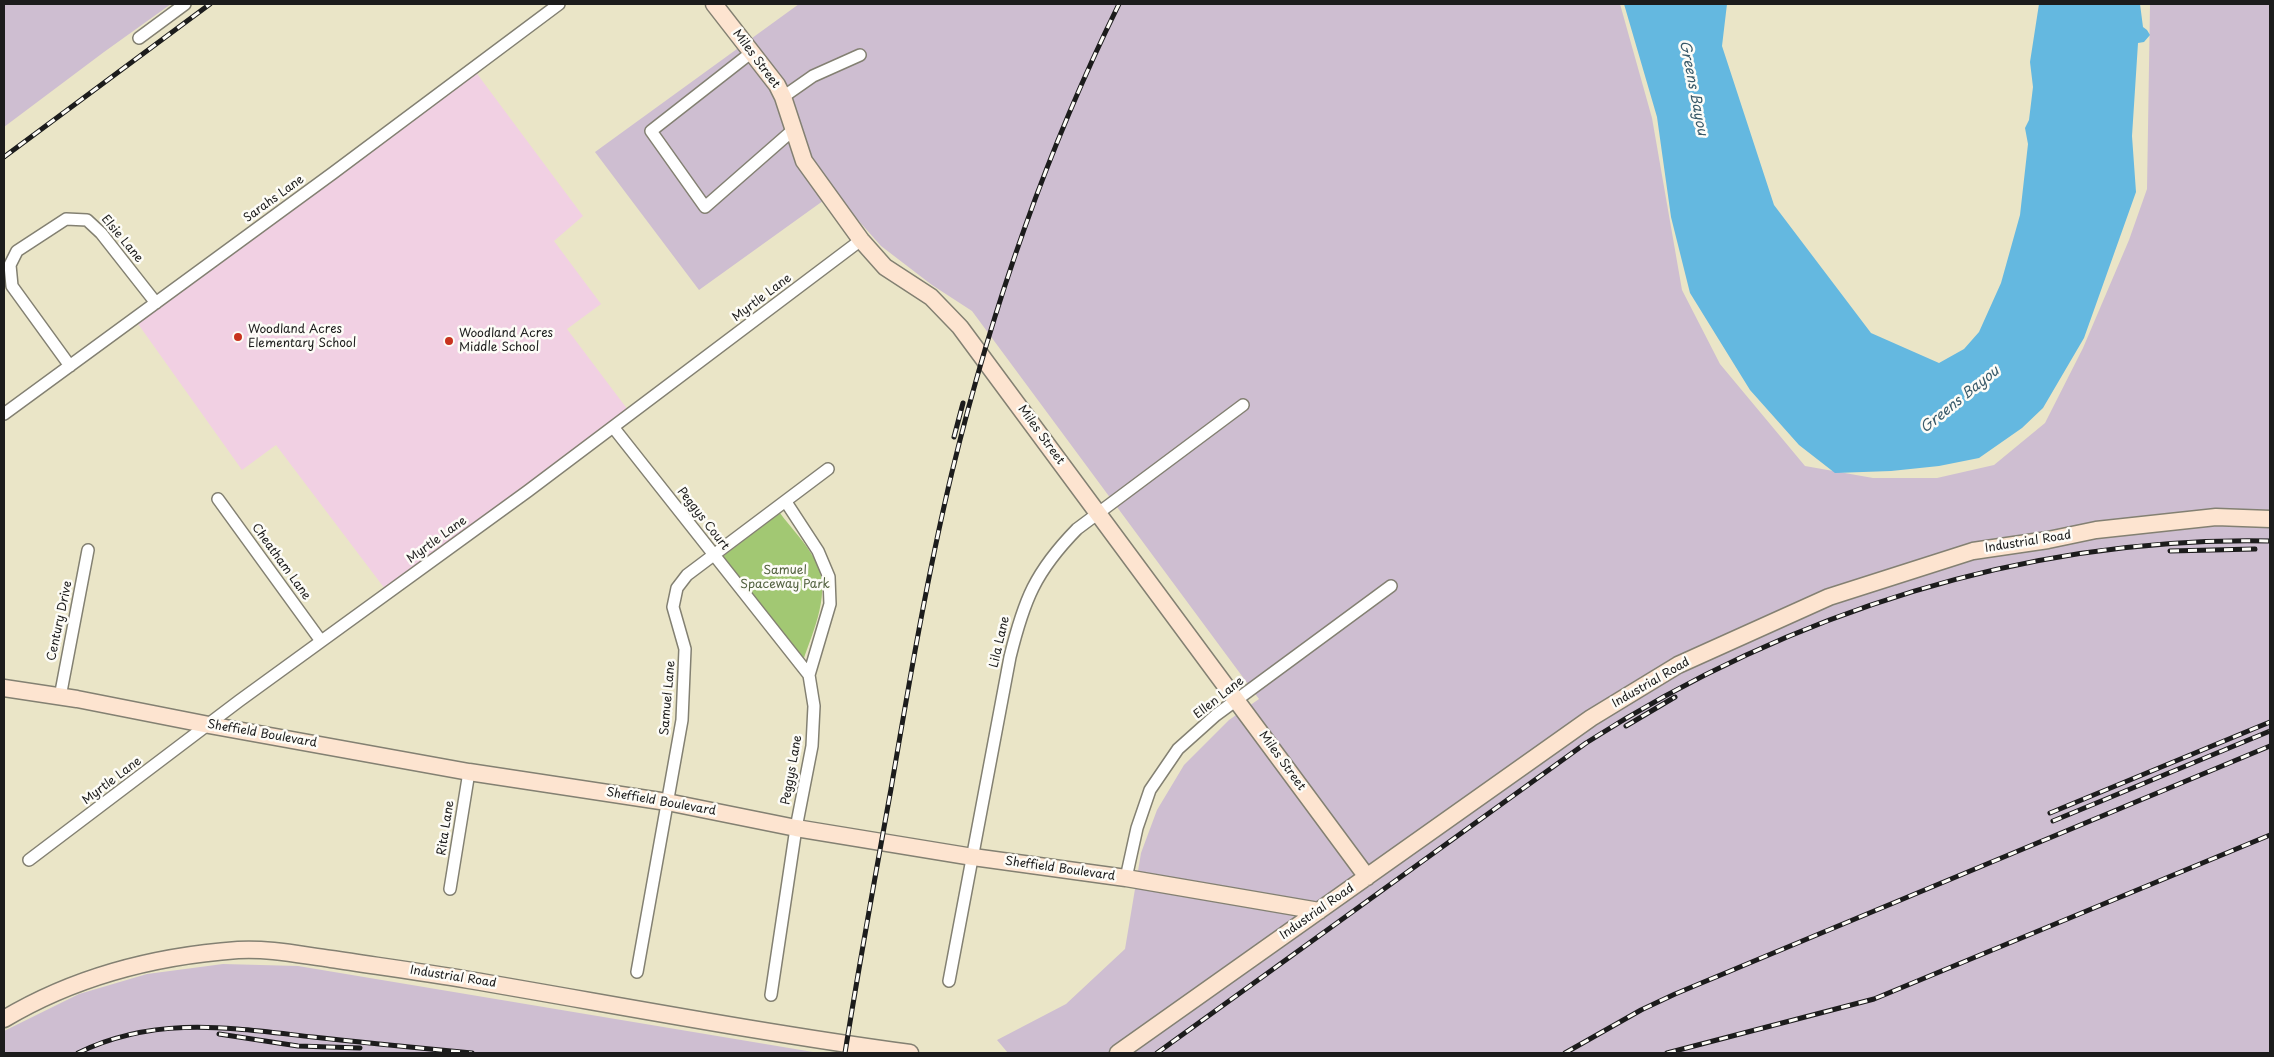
<!DOCTYPE html>
<html>
<head>
<meta charset="utf-8">
<style>
	body { margin:0 }
	#map { position:relative; width:2274px; height:1057px; overflow:hidden; background:#eae5c7; font-family:"Playpen Sans",sans-serif }
	canvas { display:block }
	.frame { position:absolute; inset:0; border:5px solid #1c1c1c; pointer-events:none }
</style>
</head>
<body>
<div id="map">
<canvas width="2274" height="1057"></canvas>
<div class="frame"></div>
</div>
<script>
const context = document.querySelector('canvas').getContext('2d');
context.lineJoin = 'round';
function fill(path, color) { context.fillStyle = color; context.fill(path, 'evenodd'); }
function strokePath(path, color, width, dash) { context.strokeStyle = color; context.lineWidth = width; context.lineCap = dash ? 'butt' : 'round'; context.setLineDash(dash || []); context.stroke(path); }
function label(font, color, halo, rows, align = 'center') {
  context.font = font + ' "Playpen Sans",sans-serif'; context.lineWidth = 5; context.setLineDash([]); context.textBaseline = 'middle'; context.strokeStyle = halo; context.fillStyle = color; for (const [text, x, y, turn = 0] of rows) {
    context.save(); context.translate(x, y); context.rotate((+turn || 0) * Math.PI / 180); context.textAlign = isNaN(turn) ? turn : align; if (halo) context.strokeText(text, 0, 0); context.fillText(text, 0, 0); context.restore();
  }
}
const built = new Path2D(`
	M475,71L583,216L554,241L601,304L567,329L628,410L385,589L276,445L242,470L136,321Z`);
const industrial = new Path2D(`
	M4,4H171L104,52L4,127Z
	M799,4H1620L1652,118L1682,290L1720,364L1805,466L1873,478H1937L1994,465L2045,423L2083,348L2129,240L2147,189L2150,4H2270V1053H1008L997,1040L1066,1004L1125,949L1141,853L1157,810L1184,765L1229,720L1259,699L972,311L932,285L881,246L834,193L699,290L595,152Z
	M223,964L298,966L819,1053H4V1031L79,994L147,974Z`);
const green = new Path2D(`
	M780,513C791,528 806,543 815,560C833,590 813,631 803,661L722,557Z`);
const water = new Path2D(`
	M1624,4H1727L1722,46L1774,205L1871,333L1939,363L1964,349L1979,332L2001,283L2020,215L2028,144L2025,128L2029,120L2033,87L2030,62L2039,4H2140L2143,27L2147,30L2150,35L2144,42L2138,43L2132,136L2136,192L2084,338L2043,408L2022,428L1979,458L1939,466L1891,471L1835,473L1799,445L1750,390L1690,293L1671,217L1657,117Z`);
const street = new Path2D(`
	M139,38L185,4
	M752,52L651,131L705,207L793,130
	M783,97L813,76L860,55
	M70,366L12,286L10,265L17,251L66,219L87,220L101,233L156,303
	M4,414L333,173L559,4
	M613,427L809,675
	M218,499L321,641
	M60,697L88,550
	M29,860L239,701L528,491L861,240
	M1126,878L1137,828L1150,790L1178,749L1216,715L1391,586
	M450,889L469,772
	M637,972L682,720L685,649L673,607L677,588L687,575L828,469
	M949,981L1010,657C1024,600 1035,572 1077,529L1243,405
	M771,995L796,828L812,746L814,706L809,675L830,604L829,577L818,551L786,502`);
const secondary = new Path2D(`
	M714,4L777,85L783,97L804,161L861,240L885,267L931,297L960,327L1367,877
	M4,688L77,699L209,725L469,772L667,802L796,828L973,857L1126,878L1319,911
	M4,1019C76,976 155,956 238,950C268,948 301,955 331,959C377,966 423,972 469,980C616,1005 762,1033 910,1053
	M1118,1053L1591,718L1678,665L1829,597L1973,551L2048,540L2096,530L2216,517L2270,519`);
const rail = new Path2D(`
	M4,157L210,4
	M954,437L963,403
	M2170,551L2255,549
	M1626,726L1675,697
	M2050,813L2270,722
	M2053,821L2270,731
	M219,1034L298,1046L360,1048
	M78,1053C156,1015 231,1028 313,1037C366,1043 419,1048 472,1053
	M845,1053C859,965 875,877 891,789C909,683 927,577 952,472C991,312 1046,152 1119,4
	M1157,1053L1586,743C1789,613 2028,536 2270,541
	M1565,1053L1641,1010L1675,994L2270,746
	M1667,1053L1874,999L2270,835`);
const markers = [
	[238,337,5,"#c8321e"],
	[449,341,5,"#c8321e"]
];
const streetNames = [
	["Miles Street",756,59,53],
	["Sarahs Lane",274,199,-36],
	["Elsie Lane",122,239,50],
	["Myrtle Lane",762,298,-37],
	["Miles Street",1041,435,54],
	["Peggys Court",703,519,52],
	["Myrtle Lane",437,540,-36],
	["Industrial Road",2028,542,-9],
	["Cheatham Lane",281,562,54],
	["Century Drive",60,621,-78],
	["Lila Lane",1000,642,-77],
	["Industrial Road",1651,683,-30],
	["Samuel Lane",668,698,-85],
	["Ellen Lane",1219,698,-38],
	["Sheffield Boulevard",262,734,10],
	["Miles Street",1282,761,54],
	["Peggys Lane",792,770,-80],
	["Myrtle Lane",112,781,-37],
	["Sheffield Boulevard",661,802,10],
	["Rita Lane",446,828,-81],
	["Sheffield Boulevard",1060,869,8],
	["Industrial Road",1317,912,-35],
	["Industrial Road",453,977,9]
];
const poiNames = [
	["Woodland Acres",248,330],
	["Elementary School",248,344],
	["Woodland Acres",459,334],
	["Middle School",459,348]
];
const parkNames = [
	["Samuel",785,571],
	["Spaceway Park",785,585]
];
const waterNames = [
	["Greens Bayou",1693,88,79],
	["Greens Bayou",1960,400,-39]
];
fill(built, '#f1d0e3');
fill(industrial, '#cebed1');
fill(green, '#a2c873');
fill(water, '#64b8e0');
strokePath(street, '#838072', 14);
strokePath(secondary, '#838072', 19);
strokePath(street, '#fff', 11);
strokePath(secondary, '#fde4d0', 16);
strokePath(rail, '#1c1c1c', 5);
strokePath(rail, '#fdfcf7', 3, [9]);
for (const [x, y, r, color] of markers) { const dot = new Path2D(); dot.arc(x, y, r, 0, 2 * Math.PI); context.fillStyle = color; context.fill(dot); strokePath(dot, '#fdfcf7', 2); }
label('12px', '#1c1c1c', '#fdfcf7', streetNames);
label('12px', '#1c1c1c', '#fdfcf7', poiNames, 'left');
label('12px', '#52613f', '#fdfcf7', parkNames);
label('italic 14px', '#395a6a', '#fdfcf7', waterNames);
</script>
</body>
</html>
